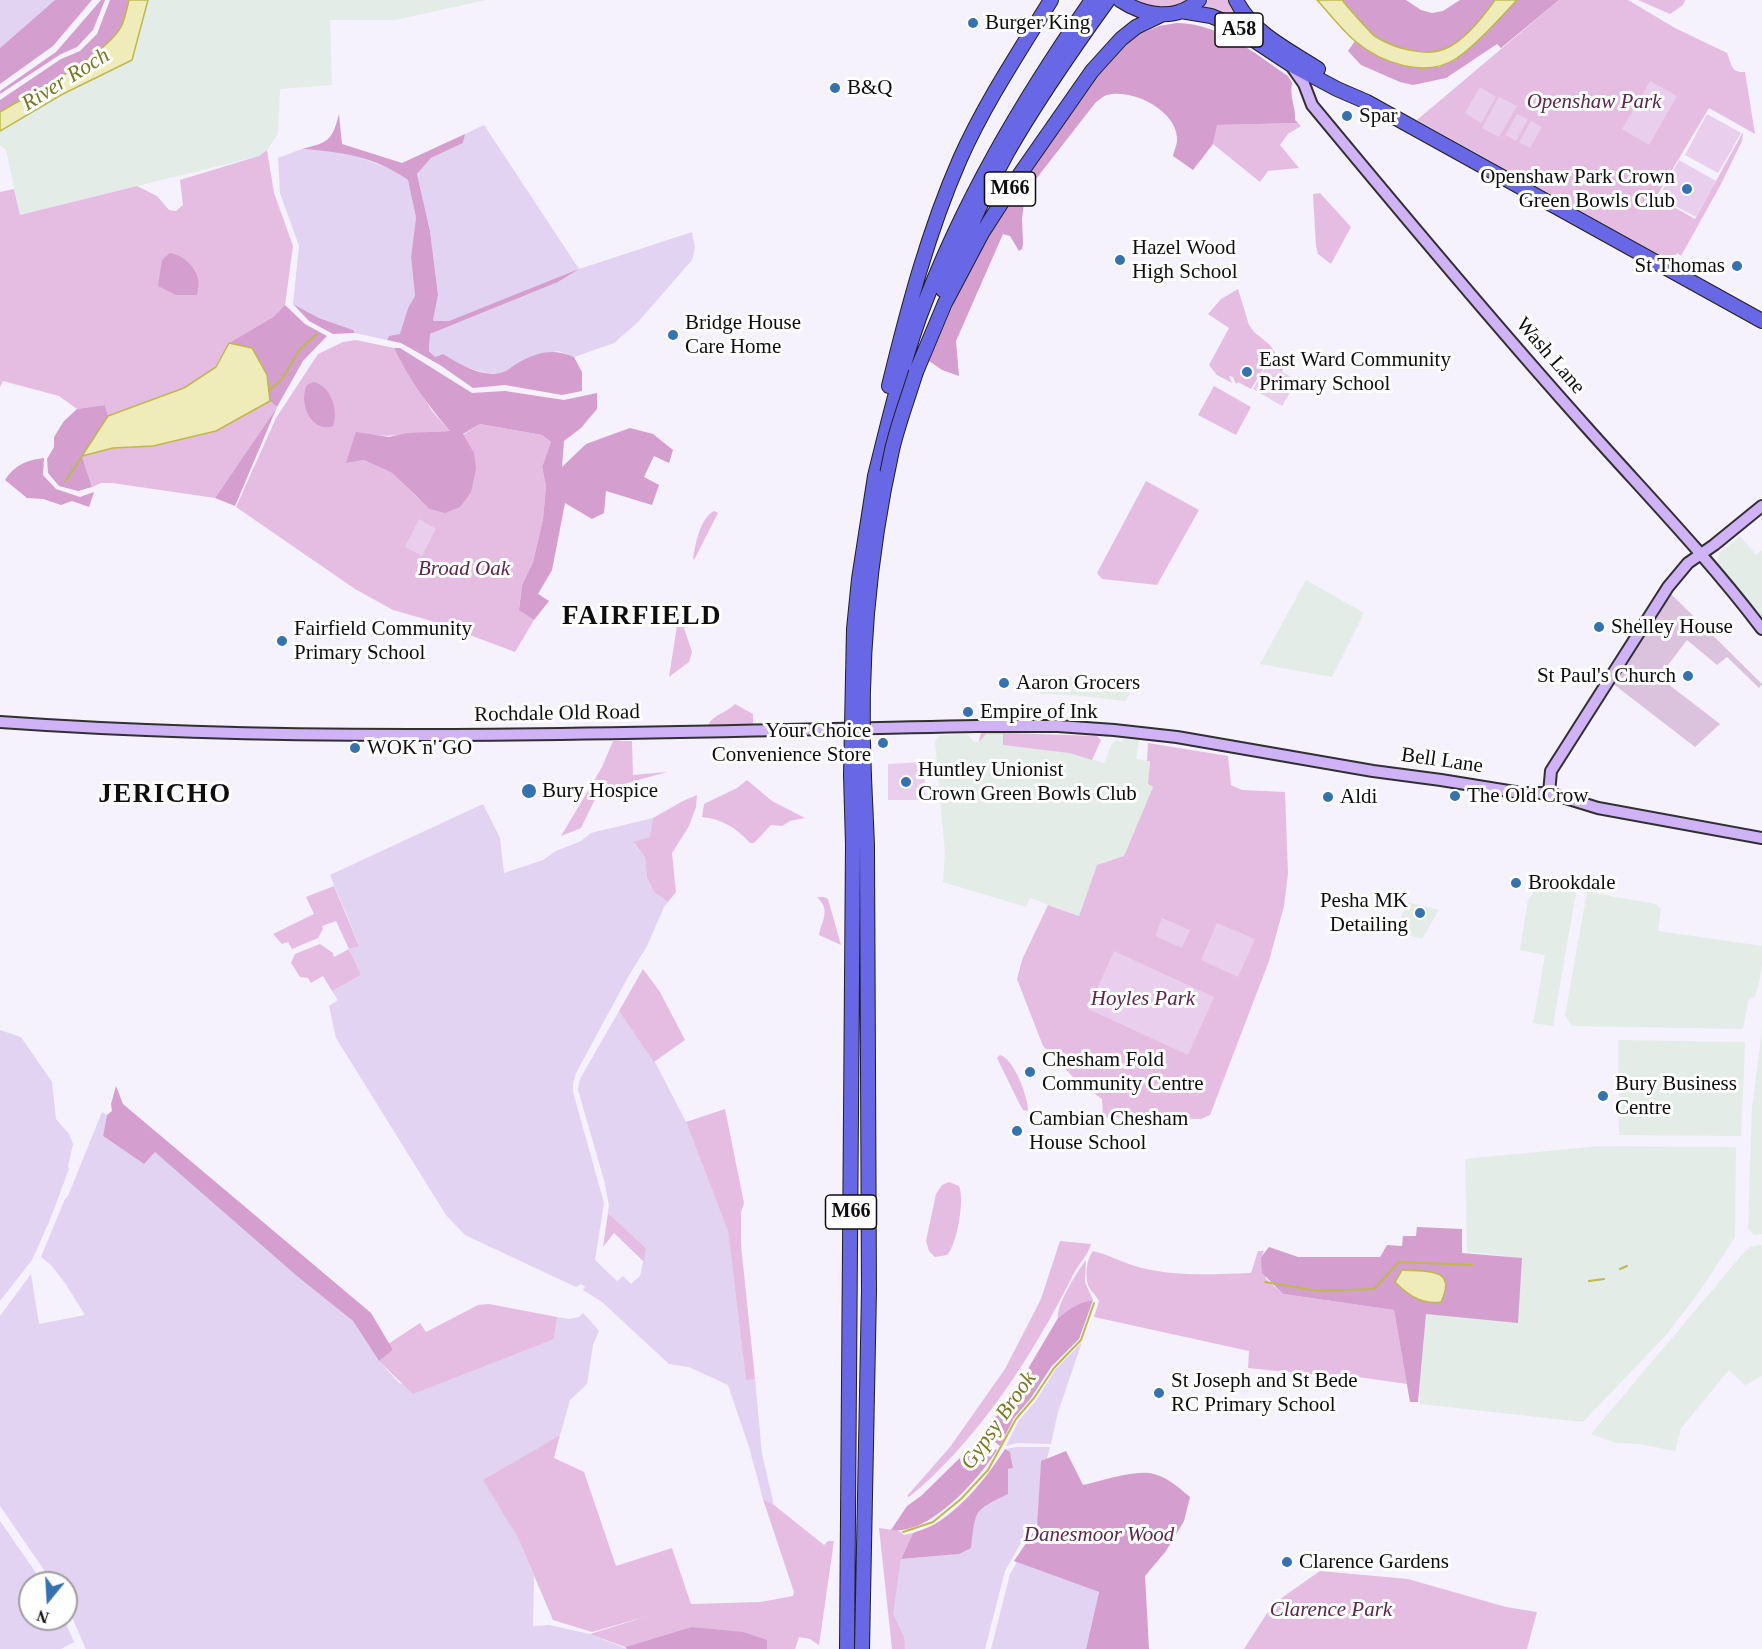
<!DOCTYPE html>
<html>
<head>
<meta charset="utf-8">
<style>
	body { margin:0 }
	#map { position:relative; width:1762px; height:1649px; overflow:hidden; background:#f5f1fd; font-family:"Times New Roman",serif }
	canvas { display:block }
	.north { position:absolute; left:18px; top:1571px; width:60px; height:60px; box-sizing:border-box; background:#fff; border:2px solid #9f9f9f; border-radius:50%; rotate:198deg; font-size:16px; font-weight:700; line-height:24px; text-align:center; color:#0e0e0e }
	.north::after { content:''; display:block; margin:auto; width:21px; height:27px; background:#3472b0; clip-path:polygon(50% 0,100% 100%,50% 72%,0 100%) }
</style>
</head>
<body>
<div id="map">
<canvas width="1762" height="1649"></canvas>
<div class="north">N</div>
</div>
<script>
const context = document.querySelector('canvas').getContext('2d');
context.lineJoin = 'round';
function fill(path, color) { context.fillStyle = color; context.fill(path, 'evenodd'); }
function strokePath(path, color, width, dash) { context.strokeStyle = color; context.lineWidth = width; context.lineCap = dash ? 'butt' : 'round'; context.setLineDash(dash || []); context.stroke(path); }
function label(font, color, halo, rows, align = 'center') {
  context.font = font + ' "Times New Roman",serif'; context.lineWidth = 6; context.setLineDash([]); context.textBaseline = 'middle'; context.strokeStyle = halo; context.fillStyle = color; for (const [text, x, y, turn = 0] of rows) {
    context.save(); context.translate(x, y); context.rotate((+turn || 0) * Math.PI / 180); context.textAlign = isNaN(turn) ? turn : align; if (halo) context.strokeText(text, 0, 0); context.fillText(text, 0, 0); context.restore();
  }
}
const industrial = new Path2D(`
	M148,0H486L395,20H330L332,85L280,89L278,134L267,150L259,156L20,215L6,150L0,145V131L61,95L141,24Z
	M1740,536L1756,555L1762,550V622L1717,561L1719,553Z
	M1306,580L1364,613L1332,677L1260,664Z
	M1041,675L1094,678L1135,682L1126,701L1072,695L1040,694Z
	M967,734L974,742H979L986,734H1004L1003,744L1069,753L1104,763L1112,744L1117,740L1121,742L1123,739L1139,740L1136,759L1150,761L1148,784L1153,787L1124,856L1097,865L1079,916L1030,898L1026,907L943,882L945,853L935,741L940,735Z
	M1540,883L1571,889L1576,892L1553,1026L1533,1023L1545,955L1520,950L1528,900Z
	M1587,892L1656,904L1661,909L1658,931L1762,946V966L1759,983L1755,997L1749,998L1743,1029L1572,1026L1565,1015Z
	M1407,902L1439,910L1422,939L1396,931Z
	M1762,1030V1234L1754,1235L1748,1229L1749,1193L1752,1108Z
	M1618,1040L1745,1042L1741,1136L1619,1135Z
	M1599,1146L1736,1147L1735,1237L1700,1291L1667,1334L1583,1422L1420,1404L1419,1310L1507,1314L1506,1256L1467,1252L1465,1159Z
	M1762,1245V1376L1745,1385L1729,1370L1681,1428L1675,1451L1640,1444L1616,1443L1591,1434L1741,1256L1750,1247Z`);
const farmland = new Path2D(`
	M0,0H55L0,48Z
	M484,125L579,269L692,232L695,248L692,260L638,322L614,343L574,357L558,351L537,355L516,364L502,373H486L462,366L443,354L435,357L429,351L430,334L558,282L574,272L449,321H433L438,295L430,231L417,174L431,158L463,143L465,134Z
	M302,149L347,153L391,169L408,180L416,218L411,257L415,296L408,308L400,335L389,336L387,340L355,333L353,330L319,318L293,304L299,246L280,193L278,158Z
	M483,804L500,838L504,873L543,860L556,851L581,841L591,833L653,818L651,837L633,843L645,857L647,878L654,892L668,902L664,907L647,946L628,977L576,1073L573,1083V1092L604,1203L595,1260L617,1281L623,1276L631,1284L640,1276L646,1248L608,1213L609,1205L604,1180L578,1090L580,1079L619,1011L655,1062L686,1122L728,1230L746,1379H755L762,1454L774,1505L763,1499L749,1447L728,1385L689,1367L669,1364L602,1302L583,1290L585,1287L581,1284L576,1287L465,1235L446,1215L336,1038L329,1006L338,1000L332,991L361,975L349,949L359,945L330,875Z
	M0,1030L21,1037L52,1082L56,1119L69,1134L73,1144L68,1166L69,1169L49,1222L32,1260L0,1301Z
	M102,1112L107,1115L103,1136L144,1164L155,1151L298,1277L353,1321L379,1361L400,1384L554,1339L557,1317L569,1319L579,1317L583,1313L588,1318L599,1331L593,1345L587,1384L570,1400L560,1435L484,1480L518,1538L534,1576L533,1626L549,1625L590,1634L627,1649H86L66,1604V1583H53L0,1506V1316L31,1274L39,1324L85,1315L65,1283L51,1265L41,1257L65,1199L68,1196Z
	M1082,1342L1058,1412L1051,1444L1017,1443L1006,1446L1019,1420L1035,1402L1055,1370Z
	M1017,1447H1050L1047,1459L1041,1462L1038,1521L1022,1541L1005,1571L985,1649H905L903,1637L892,1614L901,1559L959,1554L975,1518L982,1506L1008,1493V1469L1013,1468L1010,1452L1005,1449Z
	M0,1521L43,1583H30V1619H64L74,1642L61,1649H0Z
	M1017,1562L1099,1592L1086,1649H991L1010,1574Z`);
const green = new Path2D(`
	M1135,0H1187C1173,10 1150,9 1135,0Z
	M1208,0H1228L1235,13L1231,18L1199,8Z
	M1559,0H1628L1675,28L1727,53C1732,65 1731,73 1745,72L1755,134L1709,108L1656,197L1695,219L1743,132L1742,141L1721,184L1681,256L1677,253L1672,262L1417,120Z
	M1638,0H1685L1683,5L1670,14Z
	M1298,123L1301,126L1288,134L1280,145L1299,168L1268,171L1260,182L1213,144L1216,125Z
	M267,150L274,193L293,246L285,305L273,317L229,343L216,367L184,388L108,416L105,405L77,409L59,396L3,381L0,387V192L14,189L20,215L137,186L157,196L169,210L176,211L183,205L180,180L259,156Z
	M1320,193L1351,227L1331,264L1318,254L1316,246L1313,194Z
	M1238,289L1249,325L1254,332L1270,345L1279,359L1277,363L1283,369L1282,372L1267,363L1251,389L1238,382L1236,384L1233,377L1229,376L1232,383L1217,375L1209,365L1229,328L1208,314L1221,299Z
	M356,340L394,348L432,411L450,431C424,431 398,438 373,435L346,463L364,460L392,473L419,499L463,435L480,424L542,435L551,442L542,467L546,486L543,519L533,562L522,585L519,609L534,620L515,652L435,622L393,610L355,589L236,507L276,418L318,354L343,342Z
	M1214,386L1251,407L1236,435L1198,415Z
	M270,401L277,407L215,498L112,483H101L92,487L82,456L113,448L153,446L216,431Z
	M1146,481L1199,510L1157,585L1102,579L1097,573Z
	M714,511L718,513L694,560L693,558C696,543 700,518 714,511Z
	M679,613L692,652L689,662L669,677Z
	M735,704L753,714V724L708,725C715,713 725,714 735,704Z
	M981,732L1097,736L1101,740L1092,760L1069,753L1003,745V734H986L979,742Z
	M613,741H632L633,775L667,772L599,791L581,828L561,836L602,767Z
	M1148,743L1228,756L1231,785L1242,790L1285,792L1288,874L1284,906L1269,961L1210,1115L1201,1119L1103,1117L1102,1099L1076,1080L1043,1046L1017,979L1022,960L1048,905L1079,916L1097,865L1124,856L1153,787L1148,784L1150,761H1147Z
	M747,780L772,801L805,818L790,821L782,826L771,825L754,843H750C737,828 722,819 702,817L704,804L737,788Z
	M697,795L696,807L689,826L672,853L676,892L668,902L654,892L647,878L645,857L633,842L650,837L653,818L683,801Z
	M334,886L359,946L349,949L361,975L332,991L323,976L311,983L308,978L300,977L291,963L295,954L320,944L333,953L334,957L349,949L336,921L322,926L323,929L318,938L292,949L288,942L282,944L273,934L314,914L306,897Z
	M817,897H824L828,899L841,945L819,935C822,919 831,911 817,897Z
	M643,969L660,992L685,1040L654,1062L619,1011Z
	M1000,1055C1014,1059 1028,1096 1028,1111L1023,1110L1020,1105L997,1058Z
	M725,1109L744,1203L741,1212V1245L755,1379L746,1380L728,1231L686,1122Z
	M949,1182L959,1186C965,1199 957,1245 947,1255L935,1257L929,1251L926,1241L936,1194L942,1185Z
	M608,1213L646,1248L644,1262L614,1233L603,1247Z
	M1060,1241L1091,1244C1088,1256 1078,1264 1073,1275C1033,1355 978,1441 909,1497L907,1496L950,1447L1005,1369L1041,1299Z
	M1093,1251C1110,1255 1125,1264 1142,1268C1179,1277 1214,1274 1251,1273L1258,1251H1264L1261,1257L1266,1279L1283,1294L1394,1310L1407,1384L1337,1374L1334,1377L1248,1368L1249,1351L1094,1317L1099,1301C1097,1297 1093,1293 1090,1289C1084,1279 1086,1260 1093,1251Z
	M1086,1260L1085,1282L1093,1300C1078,1302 1069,1309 1058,1318C1056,1305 1077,1272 1086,1260Z
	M489,1304L557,1317L554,1339L413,1394L379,1361L393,1350L388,1344L420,1323L426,1332L478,1305Z
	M560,1435L554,1458L584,1472L616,1566L672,1548L691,1604L760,1602L793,1596L794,1592L763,1499L774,1505L824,1545L828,1541H834L819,1645L810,1639L799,1637L795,1649H767L766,1640L691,1627L625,1647L590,1634L648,1616L592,1632L553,1620L518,1538L483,1480Z
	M879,1528L899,1531L904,1535L913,1533L901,1559L893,1614L904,1637L905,1649H892Z
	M1320,1571L1408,1579L1506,1607L1537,1612L1527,1649H1244L1273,1604Z`);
const forest = new Path2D(`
	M55,0H92L53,46L0,84V48Z
	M101,0H105L93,30L77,47L61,54L0,94V91L56,52Z
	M110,0H129C127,8 125,19 121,27C106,55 30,94 0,112V100L61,59L80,51L97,34Z
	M1342,0H1406L1421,10L1432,13L1443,11L1460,0H1495C1483,17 1466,39 1447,48C1426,58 1394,48 1376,37C1372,35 1346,5 1342,0Z
	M1517,0H1559L1501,48L1497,44L1446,78L1413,85L1400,82L1361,65L1348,51L1355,41L1378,56L1439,67L1457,58Z
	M1177,23C1221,24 1254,53 1288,76L1292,83C1289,96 1296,107 1295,120L1298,123L1217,125L1213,144L1193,170L1173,156C1174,151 1176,147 1177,142C1180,112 1133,88 1107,95C1103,96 1099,100 1096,102L1025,193L1022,219L1023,244L1022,249L1019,251L1010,236L1003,234L956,341L959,376L942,370L929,361L969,268L994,222L1080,96L1114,54L1140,31L1142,33L1159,26Z
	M339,114L342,144L402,163L465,134L463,143L431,158L417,174L430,231L438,295L433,321H449L579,269L558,282L430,334L429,351L435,357L443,354C459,364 481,377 500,373C506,372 511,367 516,364C538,352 552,348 574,357L582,372V391L562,395L505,385L473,388L440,365L401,343L387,340L389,336L400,334L408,308L415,296L411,257L416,218L408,180C374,156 342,152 302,149C329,142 332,141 339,114Z
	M170,253C183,255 195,266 198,279C199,283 198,290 197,295H176L158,286L162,260Z
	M293,304L319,318L353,330L355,333L333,334L309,321Z
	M285,305L305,324L327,336L303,361L277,407L235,506L215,498L277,407L270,401L267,375L252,348L229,343L273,317Z
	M394,348H400L472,393L505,391L564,400L597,393V409L581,428L564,441L562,467L586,444L630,428L653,434L673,450L669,463L654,456L644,477L659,485L652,505L606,491L604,513L592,519L565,503L552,570L538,594L549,601L534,620L519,610L522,585L533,562L543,519L546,486L542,467L551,442L542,435L480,424L463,434L474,453L476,469L471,492L460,507L445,513L430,509L392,473L364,460L346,463L356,432L389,437L408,433L450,431C427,404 409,379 394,348Z
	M313,382C331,385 339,411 333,426C311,434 298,402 307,385Z
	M105,405L108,416L82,456L92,487L78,491L59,486L48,473L47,459L54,447V437L64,421L77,409Z
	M44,458L43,475L56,489L80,497L94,492L89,507L72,501L61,505L43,499L27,498L5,480C15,465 26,460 44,458Z
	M116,1086L123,1104L371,1313L393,1350L379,1361L353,1321L298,1277L155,1152L144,1164L103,1136L107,1115L112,1111L111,1104Z
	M1417,1227L1462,1229V1253L1522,1258L1518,1323L1426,1314L1418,1402H1410L1394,1310L1283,1294L1262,1273L1261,1257L1269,1247L1298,1257H1380L1387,1245L1402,1246L1403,1236H1416Z
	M1093,1300L1079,1339L1051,1367L1031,1398L1014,1418L1000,1446L990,1438V1421L1003,1411L1058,1318C1069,1309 1078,1302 1093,1300Z
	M981,1445L997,1450C979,1479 929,1536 891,1530L907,1506L921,1496L970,1448Z
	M1005,1449L1010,1452L1013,1468L1008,1469V1494C973,1511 976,1509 971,1548L959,1554L901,1559L913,1533C920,1530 928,1528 935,1524C963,1507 987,1477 1005,1449Z
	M1066,1451L1083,1485C1102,1481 1129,1471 1149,1473C1165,1475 1178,1487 1190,1497L1184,1521L1166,1551L1145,1576L1149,1649H1086L1099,1592L1014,1561L1037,1527L1041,1461Z
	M691,1627L743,1632L767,1640V1649H627L625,1647Z`);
const cemetery = new Path2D(`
	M1670,593L1762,684L1759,688L1727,657L1717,665L1687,640L1659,677L1720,724L1695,747L1612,683Z`);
const pitch = new Path2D(`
	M1650,81L1677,96L1649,145L1622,129Z
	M1480,87L1496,97L1481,123L1465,113Z
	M1499,97L1517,106L1499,137L1482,128Z
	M1517,114L1528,119L1516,141L1505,135Z
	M1707,114L1741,133L1718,173L1685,155Z
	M1531,121L1542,127L1530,148L1519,142Z
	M1679,160L1716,181L1696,217L1659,197Z
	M1268,363L1297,381L1282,406L1253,389Z
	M419,519L436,529L422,556L405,547Z
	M923,762L926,800H888V764Z
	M1162,918L1190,930L1182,948L1155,936Z
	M1217,923L1255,939L1238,977L1201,960Z
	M1114,951L1214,997L1188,1055L1088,1009Z`);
const water = new Path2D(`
	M129,0H148L132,60L61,95L0,131V112C30,94 106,55 121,27C125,19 127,8 129,0Z
	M1317,0H1342C1346,5 1372,35 1376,37C1394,48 1426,58 1447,48C1466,39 1483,17 1495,0H1517C1501,17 1476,46 1457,58C1426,79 1381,63 1355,41C1341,29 1329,13 1317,0Z
	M229,343L252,348L267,375L270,401L216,431L153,446L113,448L82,456L108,416L184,388L216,367Z
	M1402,1270C1426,1272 1458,1267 1441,1302C1422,1305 1408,1295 1395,1282Z`);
const stream = new Path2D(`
	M269,391L282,379L300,349L317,334
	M65,482L82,456
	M1620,1269L1627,1266
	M1589,1281L1604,1279
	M1265,1282L1318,1291L1374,1289L1399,1262L1472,1265
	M903,1532L933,1522L961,1499L988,1470L1016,1419L1034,1398L1054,1368L1081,1340L1094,1303`);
const secondary = new Path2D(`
	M1292,67L1304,84L1312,105C1403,215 1494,324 1589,430C1648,496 1709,559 1762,629
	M0,722C325,745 652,732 978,726H1058L1114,730L1177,737L1373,771L1441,780L1521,793H1549L1598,808L1762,838
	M1549,793L1551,771L1668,587L1688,563L1714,545L1762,506`);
const highway = new Path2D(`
	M1120,0C1144,16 1176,22 1199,0
	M1236,0C1252,33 1289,50 1318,69
	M1181,11L1211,16L1228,23L1290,64L1337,89L1367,102L1762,321
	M943,290C962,244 983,197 1007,153C1037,100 1072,50 1108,0
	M916,372L945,303L982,233L1018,177L1092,71L1121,39L1136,27L1161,15
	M889,386C908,308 928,232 960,159C985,103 1019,52 1051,0
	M875,476C888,423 901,369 919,318C962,202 1022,101 1092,0
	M847,1649L853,844L851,775
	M862,1649L869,1291L867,845L864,777`);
const highwayBridge = new Path2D(`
	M851,775L854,629L859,579L875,476
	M864,777C859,668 868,558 892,450C898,424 908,398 916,372`);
const markers = [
	[973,23,6,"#3472b0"],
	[835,88,6,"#3472b0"],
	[1347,116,6,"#3472b0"],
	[1687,189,6,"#3472b0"],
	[1120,260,6,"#3472b0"],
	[1737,266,6,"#3472b0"],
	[673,335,6,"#3472b0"],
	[1247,372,6,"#3472b0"],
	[1599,627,6,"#3472b0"],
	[282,641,6,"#3472b0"],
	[1688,676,6,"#3472b0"],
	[1004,683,6,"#3472b0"],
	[968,712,6,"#3472b0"],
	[883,743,6,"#3472b0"],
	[355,748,6,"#3472b0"],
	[906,782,6,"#3472b0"],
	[529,791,8,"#3472b0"],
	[1455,796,6,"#3472b0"],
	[1328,797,6,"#3472b0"],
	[1516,883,6,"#3472b0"],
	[1420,913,6,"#3472b0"],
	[1030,1072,6,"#3472b0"],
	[1603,1096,6,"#3472b0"],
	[1017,1131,6,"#3472b0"],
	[1159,1393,6,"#3472b0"],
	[1287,1562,6,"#3472b0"]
];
const shields = [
	[1239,30,48],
	[1010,189,51],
	[851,1212,51]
];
const shieldNames = [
	["A58",1239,30],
	["M66",1010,189],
	["M66",851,1212]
];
const poiNames = [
	["Burger King",985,23],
	["B&Q",847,88],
	["Spar",1359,116],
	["Openshaw Park Crown",1675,177,"right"],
	["Green Bowls Club",1675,201,"right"],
	["Hazel Wood",1132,248],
	["High School",1132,272],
	["St Thomas",1725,266,"right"],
	["Bridge House",685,323],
	["Care Home",685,347],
	["East Ward Community",1259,360],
	["Primary School",1259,384],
	["Shelley House",1611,627],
	["Fairfield Community",294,629],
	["Primary School",294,653],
	["St Paul's Church",1676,676,"right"],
	["Aaron Grocers",1016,683],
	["Empire of Ink",980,712],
	["Your Choice",871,731,"right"],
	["Convenience Store",871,755,"right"],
	["WOK n' GO",367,748],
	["Huntley Unionist",918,770],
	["Crown Green Bowls Club",918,794],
	["Bury Hospice",542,791],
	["The Old Crow",1467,796],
	["Aldi",1340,797],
	["Brookdale",1528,883],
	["Pesha MK",1408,901,"right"],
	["Detailing",1408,925,"right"],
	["Chesham Fold",1042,1060],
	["Community Centre",1042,1084],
	["Bury Business",1615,1084],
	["Centre",1615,1108],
	["Cambian Chesham",1029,1119],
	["House School",1029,1143],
	["St Joseph and St Bede",1171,1381],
	["RC Primary School",1171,1405],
	["Clarence Gardens",1299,1562]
];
const parkNames = [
	["Openshaw Park",1594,102],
	["Broad Oak",464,569],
	["Hoyles Park",1143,999],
	["Danesmoor Wood",1099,1535],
	["Clarence Park",1331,1610]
];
const streetNames = [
	["Wash Lane",1550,356,49],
	["Rochdale Old Road",557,714,-1],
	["Bell Lane",1442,761,8]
];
const waterNames = [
	["River Roch",66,80,-32],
	["Gypsy Brook",999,1421,-55]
];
const districtNames = [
	["FAIRFIELD",642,617],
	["JERICHO",165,795]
];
fill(industrial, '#e3ece7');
fill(farmland, '#e1d3f1');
fill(green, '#e5bde3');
fill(forest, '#d49ece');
fill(cemetery, '#dbc3de');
fill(pitch, '#eaceed');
fill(water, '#f0ecba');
strokePath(water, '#bfb949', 1.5);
strokePath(stream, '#bfb949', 2);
strokePath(secondary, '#303030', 14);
strokePath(highway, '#1f1f1f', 16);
strokePath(secondary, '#d0b3f7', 10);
strokePath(highway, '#6867e5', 14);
strokePath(highwayBridge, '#1f1f1f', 16, []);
strokePath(highwayBridge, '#6867e5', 14);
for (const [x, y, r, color] of markers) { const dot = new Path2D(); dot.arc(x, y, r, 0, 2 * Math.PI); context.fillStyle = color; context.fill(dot); strokePath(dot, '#fff', 2); }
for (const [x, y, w] of shields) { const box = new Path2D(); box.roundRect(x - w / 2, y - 17, w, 34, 4.5); context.fillStyle = '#fff'; context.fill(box); strokePath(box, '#0e0e0e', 1.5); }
label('bold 20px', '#0e0e0e', null, shieldNames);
label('21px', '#0e0e0e', '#fff', poiNames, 'left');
label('italic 21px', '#5f254b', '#fff', parkNames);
label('21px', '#0e0e0e', '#fff', streetNames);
label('italic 22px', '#797820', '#fff', waterNames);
context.letterSpacing = '1.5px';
label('bold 27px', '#0e0e0e', '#fff', districtNames);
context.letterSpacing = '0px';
</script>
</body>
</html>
